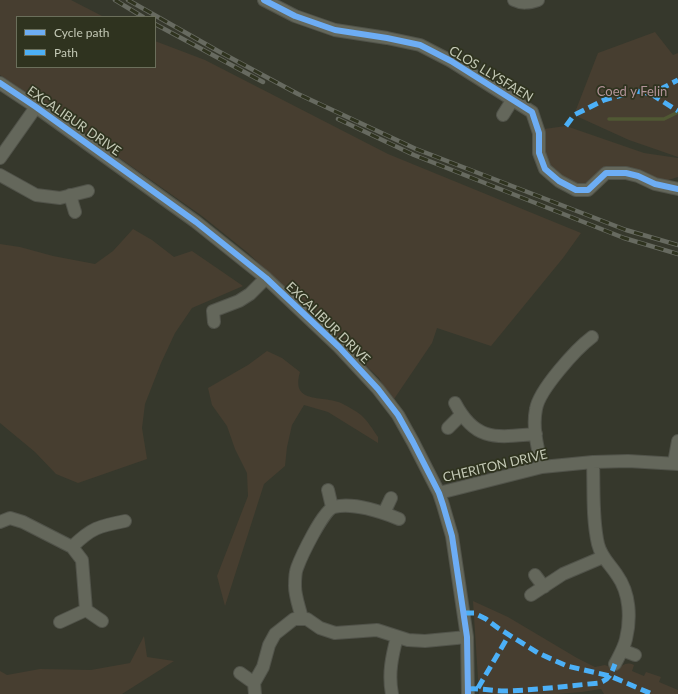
<!DOCTYPE html>
<html>
<head>
<meta charset="utf-8">
<style>
	body { margin:0 }
	#map { position:relative; width:678px; height:694px; overflow:hidden; background:#36382c; font-family:Lato,sans-serif }
	canvas { display:block }
	.legend { position:absolute; left:16px; top:16px; width:140px; height:52px; box-sizing:border-box; background:#2f331f; border:1px solid #6b6f5b; margin:0; padding:5px 7px; list-style:none; font-size:12px; color:#c4c9b6 }
	.legend li { display:flex; align-items:center; gap:8px; height:20px }
	.legend b { width:20px; border:1px solid #6b6f5b }
</style>
</head>
<body>
<div id="map">
<canvas width="678" height="694"></canvas>
<ul class="legend">
<li><b style="height:5px;background:#6dadf4"></b>Cycle path</li>
<li><b style="height:5px;background:#4cb0f7"></b>Path</li>
</ul>
</div>
<script>
const context = document.querySelector('canvas').getContext('2d');
context.lineJoin = 'round';
function fill(path, color) { context.fillStyle = color; context.fill(path, 'evenodd'); }
function strokePath(path, color, width, dash) { context.strokeStyle = color; context.lineWidth = width; context.lineCap = dash ? 'butt' : 'round'; context.setLineDash(dash || []); context.stroke(path); }
function label(font, color, halo, rows, align = 'center') {
  context.font = font + ' Lato,sans-serif'; context.lineWidth = 3.5; context.setLineDash([]); context.textBaseline = 'middle'; context.strokeStyle = halo; context.fillStyle = color; for (const [text, x, y, turn = 0] of rows) {
    context.save(); context.translate(x, y); context.rotate((+turn || 0) * Math.PI / 180); context.textAlign = isNaN(turn) ? turn : align; if (halo) context.strokeText(text, 0, 0); context.fillText(text, 0, 0); context.restore();
  }
}
const green = new Path2D(`
	M0,0H71L104,17H17V67H155V41L205,60L388,154L581,233L563,258L491,346L437,328L432,343L392,402L379,378L248,253L202,216L40,102L0,75Z
	M655,32L673,55L678,53V157L629,140L574,115L598,53Z
	M566,126L644,153L678,158V177L662,182L606,173L588,190L559,181L545,155L544,129Z
	M133,229L152,240L174,257L192,251L243,286L192,308L175,333L161,363L145,404L142,428L147,459L78,483L56,474L35,452L0,423V244L20,247L53,256L95,264L113,251Z
	M267,351L282,358L300,372C290,406 325,394 343,404C349,407 356,411 361,415C368,421 373,430 378,437V443L328,412L304,405L292,425L287,447L285,466L264,484L225,606L217,576L248,496L247,473L235,449L227,426L212,405L208,388L248,365Z
	M473,601L508,617L577,658L595,667L605,665L617,670C623,664 627,662 634,665L632,671L644,676L646,672L661,677L659,682L678,690V694H604L601,689L582,692L557,694H479Z
	M144,636L147,657L174,661L122,694H0V671L7,675L40,669L91,670L130,663Z`);
const stream = new Path2D(`
	M609,119H664L678,112`);
const minor = new Path2D(`
	M264,0L295,16L335,30L387,38L420,45L451,61L532,112L539,133V153L545,169L559,181L576,190H588L606,173H626L638,176L655,184L678,189
	M514,0C522,4 529,3 538,0
	M0,83L36,107L196,222L266,278L339,347L378,389L398,415L413,442L439,493L443,505L452,536L467,637L468,694
	M503,115L513,99
	M0,158L36,107
	M0,175L36,195L60,198L88,191
	M70,195L75,212
	M214,322L213,311L239,301L250,294L266,278
	M455,403C476,443 498,437 536,434
	M448,428L461,415
	M593,462C594,489 592,518 598,544C601,557 610,564 617,575C630,593 631,618 626,639C624,648 619,656 615,664
	M674,463L678,441
	M542,467C538,449 532,428 536,409C539,390 576,349 592,337
	M328,490L332,507
	M439,493L542,467L593,462L628,461L678,464
	M384,513L391,498
	M0,522L10,518L23,522L72,547L82,560L86,610
	M72,547C91,528 99,526 125,521
	M535,575L544,587
	M531,595L563,574L603,557
	M302,619C300,609 295,597 295,586C295,581 295,573 297,568C301,557 323,510 334,507C352,502 382,512 399,519
	M60,622L86,610L102,621
	M622,650L635,655
	M240,673L254,683
	M255,694L254,683L263,667L269,645L275,634L294,619H307L320,628L335,633L377,630L408,640L425,641L467,637
	M392,694C388,674 392,656 397,637`);
const rail = new Path2D(`
	M115,0L143,17
	M128,0L218,51L298,94L416,149L626,230L678,245
	M155,24L263,82
	M338,119L414,155L624,238L678,254`);
const quiet = new Path2D(`
	M651,94L678,111
	M566,126L574,115L604,100L637,91L651,94L678,80
	M464,613H474L486,619L498,628L538,653L567,666L610,676L652,694
	M478,688L509,635
	M468,689C480,688 492,691 505,691C537,690 567,686 599,683C610,679 611,674 615,664`);
const cycleway = new Path2D(`
	M264,0L295,16L335,30L387,38L420,45L451,61L532,112L539,133V153L545,169L559,181L576,190H588L606,173H626L638,176L655,184L678,189
	M0,83L36,107L196,222L266,278L339,347L378,389L398,415L413,442L439,493L443,505L452,536L467,637L468,694`);
const streetNames = [
	["CLOS LLYSFAEN",491,74,31],
	["EXCALIBUR DRIVE",74,121,35],
	["EXCALIBUR DRIVE",328,323,44],
	["CHERITON DRIVE",495,466,-13]
];
const parkNames = [
	["Coed y Felin",632,92]
];
fill(green, '#473e30');
strokePath(stream, '#505833', 3.5);
strokePath(minor, '#51534a', 14);
strokePath(minor, '#64675b', 12);
strokePath(rail, '#676a60', 4.5);
strokePath(rail, '#2f331f', 3, [9]);
strokePath(quiet, '#4cb0f7', 5, [10, 5]);
strokePath(cycleway, '#6dadf4', 6);
label('13px', '#c4c9b6', '#2f331f', streetNames);
label('13px', '#b29398', '#2f331f', parkNames);
</script>
</body>
</html>
